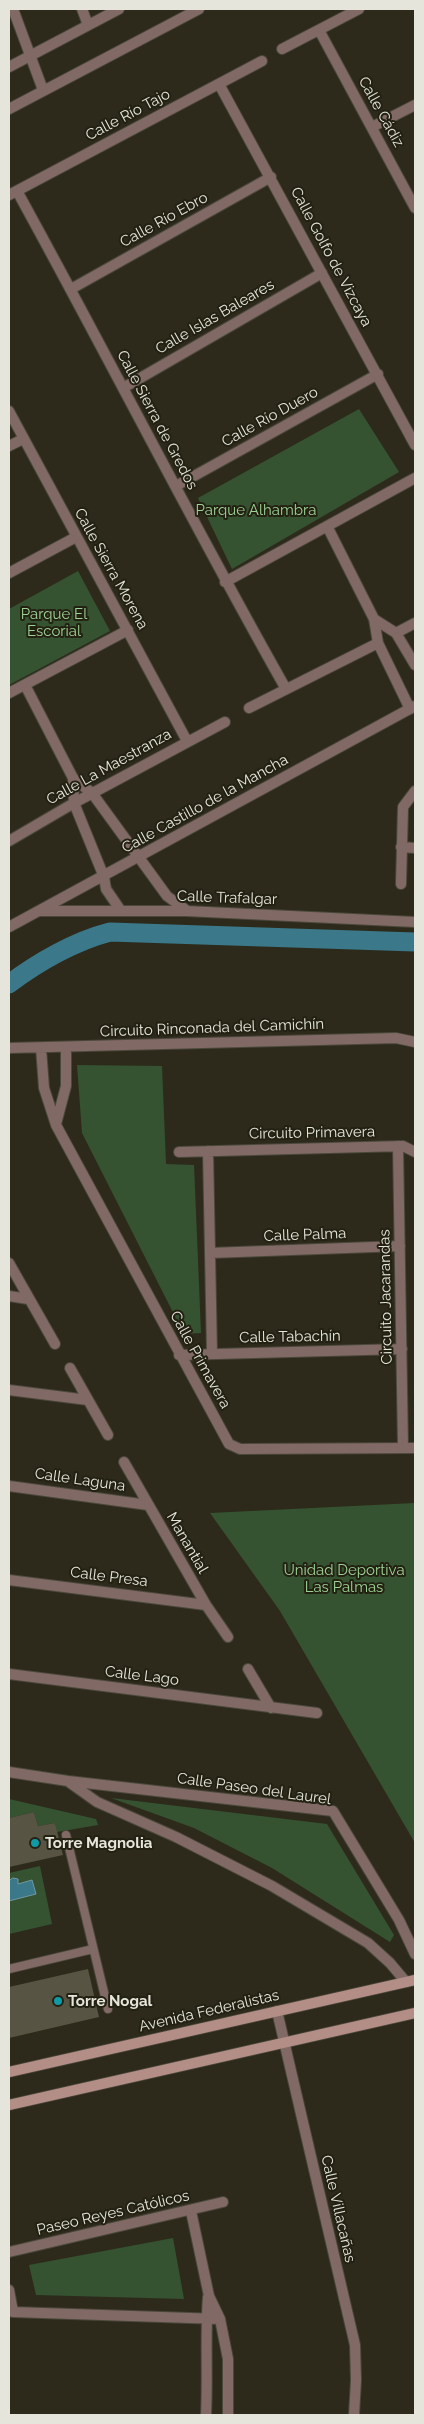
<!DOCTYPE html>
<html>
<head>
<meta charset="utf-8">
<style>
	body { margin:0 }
	#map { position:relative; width:424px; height:2424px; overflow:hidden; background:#2d2a1c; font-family:Raleway,sans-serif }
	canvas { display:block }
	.frame { position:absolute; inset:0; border:10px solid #e6e5db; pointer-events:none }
</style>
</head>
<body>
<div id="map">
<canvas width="424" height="2424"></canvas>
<div class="frame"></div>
</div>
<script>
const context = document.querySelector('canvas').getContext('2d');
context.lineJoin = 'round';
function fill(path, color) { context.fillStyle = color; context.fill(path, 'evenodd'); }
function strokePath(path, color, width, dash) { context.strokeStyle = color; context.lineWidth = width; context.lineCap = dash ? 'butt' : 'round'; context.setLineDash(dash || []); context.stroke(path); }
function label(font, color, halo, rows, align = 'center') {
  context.font = font + ' Raleway,sans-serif'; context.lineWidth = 4; context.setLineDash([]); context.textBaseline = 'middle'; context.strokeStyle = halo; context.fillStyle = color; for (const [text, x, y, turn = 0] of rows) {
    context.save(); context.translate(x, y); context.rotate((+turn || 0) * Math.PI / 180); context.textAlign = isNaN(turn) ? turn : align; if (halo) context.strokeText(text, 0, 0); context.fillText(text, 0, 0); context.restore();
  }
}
const green = new Path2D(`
	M359,409L399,472L232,569L198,498Z
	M78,571L110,631L9,685V609Z
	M77,1065L162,1066L166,1164L194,1165L201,1333L184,1334L82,1133Z
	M415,1503V1843L280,1611L210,1513Z
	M111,1798L327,1824L394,1935L390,1942L272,1868L194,1828Z
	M9,1799L96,1819L98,1825L57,1832L55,1823L38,1826L34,1812L9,1818Z
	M40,1866L52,1924L9,1934V1873Z
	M173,2238L184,2299L36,2295L29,2265Z`);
const water = new Path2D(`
	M13,1878L18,1879V1884L32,1880L36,1894L9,1901V1881Z`);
const canal = new Path2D(`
	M9,984C38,962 75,941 110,932L415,942`);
const building = new Path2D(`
	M34,1812L38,1826L55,1823L63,1855L9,1867V1818Z
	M88,1969L99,2017L9,2038V1987Z`);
const lane = new Path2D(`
	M66,1835L108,2009
	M9,1969L93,1949`);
const street = new Path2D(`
	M13,9L43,90
	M82,9L88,25
	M319,30L415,208
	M282,49L359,9
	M9,67L119,9
	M219,84L415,445
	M9,109L199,9
	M372,127L415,105
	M17,191C108,356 193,525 286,689
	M9,195L262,61
	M71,289L271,177
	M123,388L322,273
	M9,411L187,741
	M9,446L23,439
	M176,486L378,374
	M327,526L374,619L378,643L410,709
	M9,573L76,537
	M225,582L415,478
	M374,619L396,633L415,665
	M396,633L415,623
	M25,685L73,778L92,793L167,896L186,910
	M9,693L128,630
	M249,708L378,643
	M73,778L74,803L104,877L106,889L121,911
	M9,841L74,803L225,722
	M401,847L415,848
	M401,884L403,807L415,791
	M41,911H186L415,922
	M9,927L415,706
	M9,1048L396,1038L415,1042
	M41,1048L44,1088L56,1125L229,1444L240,1449L415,1448
	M56,1124L66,1086V1047
	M398,1146L403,1448
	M208,1151L212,1354
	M179,1152L403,1146L415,1152
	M210,1253L400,1246
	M9,1263L55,1344
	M9,1296L28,1299
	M179,1355L402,1349
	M70,1368L108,1435
	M9,1390L88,1400
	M124,1462L206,1605L228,1637
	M9,1486L148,1505
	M9,1580L206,1605
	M248,1669L271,1708
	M9,1674L317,1713
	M9,1772L68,1781L333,1811L399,1920L415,1954
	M69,1782L97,1802L176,1837L272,1886L368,1943L390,1963L406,1982
	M277,2011L355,2345L356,2380L354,2415
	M191,2211L209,2296L220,2319L228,2359V2415
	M9,2252L223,2202
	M9,2290L13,2312L220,2319
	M206,2415C208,2376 205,2335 208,2297`);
const secondary = new Path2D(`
	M9,2072L415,1980
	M9,2105L415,2013`);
const markers = [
	[35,1843,5,"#0f9aa8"],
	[58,2001,5,"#0f9aa8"]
];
const streetNames = [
	["Calle Cádiz",381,112,61],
	["Calle Río Tajo",128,115,-28],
	["Calle Río Ebro",164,220,-29],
	["Calle Golfo de Vizcaya",331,257,62],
	["Calle Islas Baleares",215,317,-30],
	["Calle Río Duero",270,417,-29],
	["Calle Sierra de Gredos",157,420,62],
	["Calle Sierra Morena",111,569,61],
	["Calle La Maestranza",109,767,-29],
	["Calle Castillo de la Mancha",205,804,-29],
	["Calle Trafalgar",227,898,2],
	["Circuito Rinconada del Camichín",212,1028,-2],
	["Circuito Primavera",312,1133,-1],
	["Calle Palma",305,1235,-2],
	["Circuito Jacarandas",386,1297,-91],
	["Calle Tabachín",290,1337,-1],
	["Calle Primavera",200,1360,61],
	["Calle Laguna",80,1480,8],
	["Manantial",187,1543,60],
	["Calle Presa",109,1577,7],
	["Calle Lago",142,1676,7],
	["Calle Paseo del Laurel",254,1789,8],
	["Avenida Federalistas",209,2011,-13],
	["Calle Villacañas",338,2209,77],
	["Paseo Reyes Católicos",113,2213,-13]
];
const parkNames = [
	["Parque Alhambra",256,510],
	["Parque El",54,614],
	["Escorial",54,631],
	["Unidad Deportiva",344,1570],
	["Las Palmas",344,1587]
];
const poiNames = [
	["Torre Magnolia",45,1843],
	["Torre Nogal",68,2001]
];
fill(green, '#355331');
fill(water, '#3b798a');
strokePath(water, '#6e99a2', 1);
strokePath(canal, '#3b798a', 19);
fill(building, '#575444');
strokePath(lane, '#4b483b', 10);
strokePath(street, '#4b483b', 12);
strokePath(secondary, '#4b483b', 12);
strokePath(lane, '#816a65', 8);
strokePath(street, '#816a65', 10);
strokePath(secondary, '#b38e86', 10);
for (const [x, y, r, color] of markers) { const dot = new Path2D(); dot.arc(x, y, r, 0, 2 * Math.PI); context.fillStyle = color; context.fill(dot); strokePath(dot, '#232112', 2); }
label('15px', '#e6e5db', '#232112', streetNames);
label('15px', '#9dd195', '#232112', parkNames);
label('bold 15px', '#e6e5db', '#232112', poiNames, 'left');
</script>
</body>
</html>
